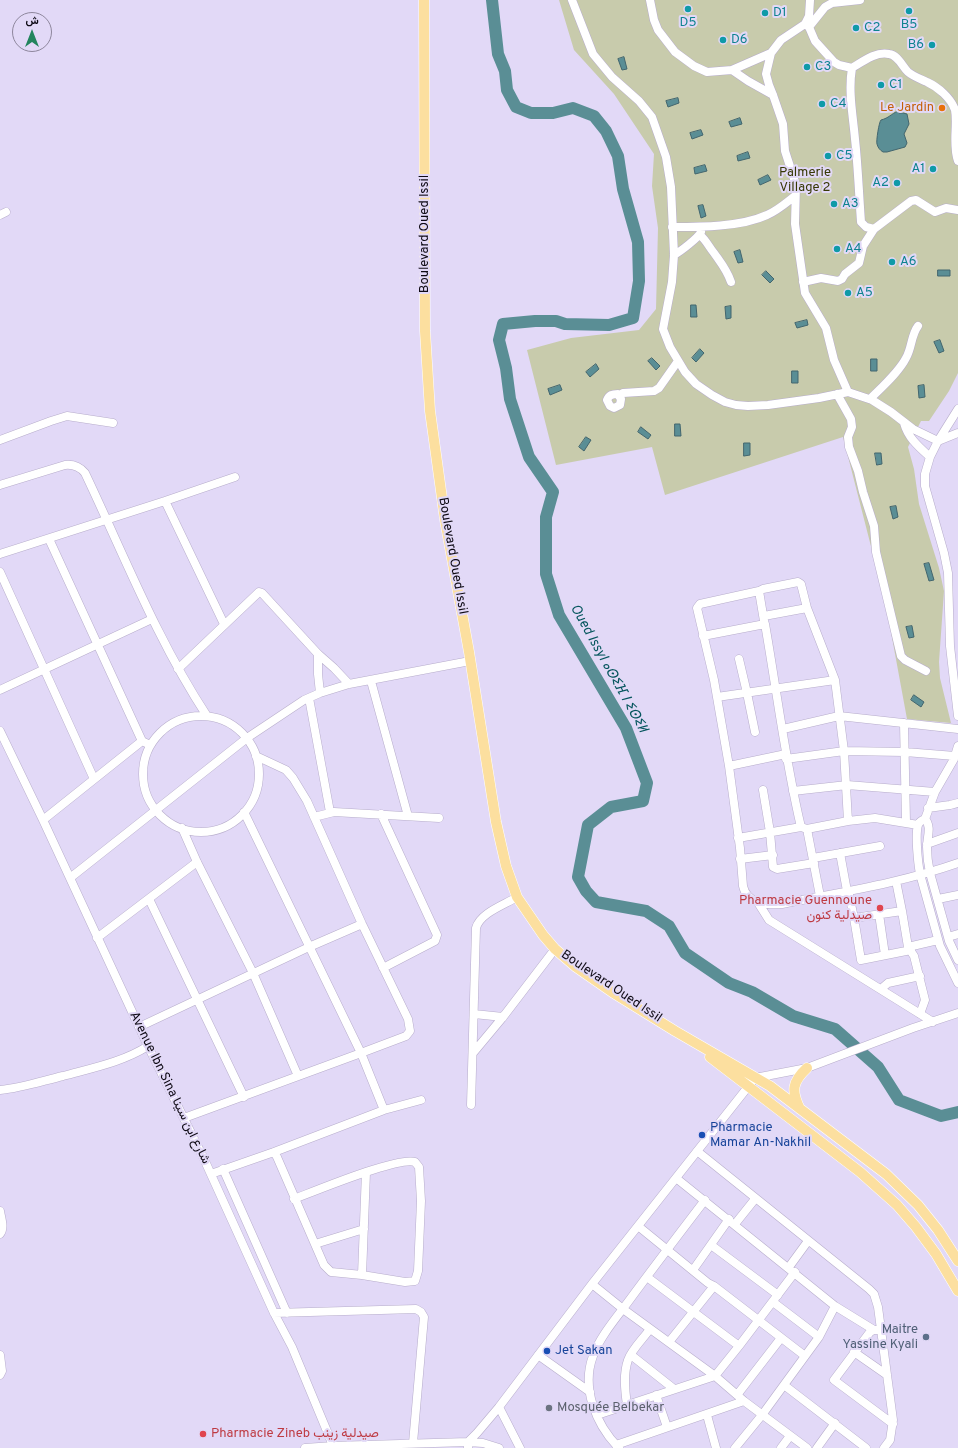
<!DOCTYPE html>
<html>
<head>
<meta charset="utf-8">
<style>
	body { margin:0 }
	#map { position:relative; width:958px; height:1448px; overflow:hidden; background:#e2d9f7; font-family:Overpass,Vazirmatn,sans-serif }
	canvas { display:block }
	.north { position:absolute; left:12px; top:12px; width:40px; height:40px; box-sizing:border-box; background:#e2d9f7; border:1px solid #8d869c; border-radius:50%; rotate:0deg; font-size:11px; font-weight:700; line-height:16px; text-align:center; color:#0e0a14 }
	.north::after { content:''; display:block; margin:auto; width:14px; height:18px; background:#23855e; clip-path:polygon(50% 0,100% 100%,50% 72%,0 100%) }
</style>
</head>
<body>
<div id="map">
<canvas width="958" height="1448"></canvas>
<div class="north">ش</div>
</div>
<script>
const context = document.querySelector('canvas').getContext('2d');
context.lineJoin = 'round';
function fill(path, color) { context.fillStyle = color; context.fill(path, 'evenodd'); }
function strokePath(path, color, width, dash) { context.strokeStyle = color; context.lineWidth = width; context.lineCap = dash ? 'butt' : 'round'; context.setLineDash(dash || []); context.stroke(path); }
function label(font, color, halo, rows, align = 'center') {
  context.font = font + ' Overpass,Vazirmatn,"Noto Sans Tifinagh",sans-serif'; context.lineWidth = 4; context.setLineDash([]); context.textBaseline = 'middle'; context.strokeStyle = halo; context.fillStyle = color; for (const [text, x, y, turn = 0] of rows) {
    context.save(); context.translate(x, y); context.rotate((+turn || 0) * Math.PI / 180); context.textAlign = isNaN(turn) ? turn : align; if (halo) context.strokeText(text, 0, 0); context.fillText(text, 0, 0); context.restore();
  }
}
const green = new Path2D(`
	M559,0H958V373L949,391L929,421H921L908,447L914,469L919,504L939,568L944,591L939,662L940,678L951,723L907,719L886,605L843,437L665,495L652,447L556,465L527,350L571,338L639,330L656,309L658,228L652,186L654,154L614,94L574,50Z`);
const water = new Path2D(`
	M624,57L627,69L622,70L618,59Z
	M678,98L679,103L668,107L666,101Z
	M898,111L899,113H903L907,114L909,124L904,134L907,143L905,147L887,152H883C880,150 878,148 877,144C876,141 879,122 881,120C889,118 891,114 898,111Z
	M740,118L742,124L731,127L729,122Z
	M701,130L703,135L692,139L690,133Z
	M748,152L750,158L738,161L737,156Z
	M705,165L707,171L695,174L694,168Z
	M768,175L771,180L760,185L758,180Z
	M703,205L706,216L701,218L698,206Z
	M740,250L743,262L738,263L734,252Z
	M938,270H950V276H938Z
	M766,271L774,279L770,283L762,275Z
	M691,305H696L697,317H691Z
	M731,306V318L726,319L725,307Z
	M807,320L808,325L797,328L795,323Z
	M940,340L944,351L939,353L934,342Z
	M700,349L704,353L696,362L692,358Z
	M652,358L660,366L656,370L648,361Z
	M871,359H877V371H871Z
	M596,364L599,369L590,377L586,372Z
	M792,371H798V383H792Z
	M560,385L562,390L550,395L548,389Z
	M924,385L925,397L919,398L918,386Z
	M675,424H680L681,436H675Z
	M641,427L651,435L648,439L638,432Z
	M586,437L591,440L584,451L579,447Z
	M744,443H750V455L744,456Z
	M875,453H881L882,464L877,465Z
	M896,506L898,517L893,519L890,507Z
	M929,563L934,580L929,581L924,564Z
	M912,626L914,637L909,638L906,627Z
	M914,695L924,702L921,707L911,700Z`);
const river = new Path2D(`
	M492,0L498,54L505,71L507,90L516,107L531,113H553L573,108L594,116L606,131L618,156L623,189L638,242L639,281L633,318L609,325L565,324L556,321H535L503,324L499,340L506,368L510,399L529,457L553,492L546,517V574L559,615L626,728L647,783L643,801L611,807L588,825L578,877L586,891L596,902L646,911L669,926L685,953L729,983L752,992L793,1016L835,1029L878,1067L899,1100L941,1116L958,1112`);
const minor = new Path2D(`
	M572,0L593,54L612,77L639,101L652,117L666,157L671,187L674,255L672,282L663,329L670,347L685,372L696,384L712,395L725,402L736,405L748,406L768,405L819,398L848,392
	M650,0L654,20L658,30L675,52L694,66L707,72L732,70L771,53
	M860,0L832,3L825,7L809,27L805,24L781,40L771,53L766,74L769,85L773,95L783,124L785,151L796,185L795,224L805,293L826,328L834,360L848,392L872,400L891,412L913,429L938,441L958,433
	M805,24L809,16L810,0
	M809,27L815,41L834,62L839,65L852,68
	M732,70L748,81L773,95
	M958,161C952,144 958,125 955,110C951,98 938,87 927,82C921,79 914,77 908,72C902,66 898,55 889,54C876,51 862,62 852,68C848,91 853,116 855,139C858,167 859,195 861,222L866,227L874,229L911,201L916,200L935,212L946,208L958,210
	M0,215L6,212
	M672,227C700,227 741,227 767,215C777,211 786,203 795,196
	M700,235C706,240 709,247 714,253C721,263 727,270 731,282
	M674,255C681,251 698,238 701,232
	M803,282L821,278L838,281L842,279L845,274L859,263L863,246L874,229
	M837,394L851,419L852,427L848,437L849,447L858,471L863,492L874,526L876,552L901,656L905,660L926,671
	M619,396L621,399L620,405L614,408L610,406L607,400C609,395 612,394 618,394L619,396L623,393L654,391L659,388L678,361
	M870,399C882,387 899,372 906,358C912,348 911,335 918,326
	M958,409L938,441L930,457L925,474V486L944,553L948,573L950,646L958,716
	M904,423C908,438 919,447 930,457
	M0,440L51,421L67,416L113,423
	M0,485L65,465C74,464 80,467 85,473C124,555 157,640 207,716
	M165,501L235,477
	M49,539L142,741L150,745
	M0,554L165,501L224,624
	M0,572L94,779
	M759,591L764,621
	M764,616L807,608
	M703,636L765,624C777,692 785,760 801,827
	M318,654V674L320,693
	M739,659L747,693L755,732
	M178,669L259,592L262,593L318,654L334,668L349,684
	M371,681L408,816
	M0,690L152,619
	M717,697L835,680
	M309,698L330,812
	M143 774a58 58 0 1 1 116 0a58 58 0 1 1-116 0Z
	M904,723L906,822
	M783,729L839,716L958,729
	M0,731L43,820L148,1046L204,1159L274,1313L292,1347L334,1448
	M958,746L954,759L935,792L925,819C922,820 919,822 918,825C915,835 918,863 920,874L940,946L958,983
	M786,759L844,751L905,752L955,756
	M729,766L786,754
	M763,790L770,832L773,867L777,869L814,863
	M793,791L847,785L935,792
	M928,808L950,805L958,803
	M244,812L361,1053L384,1110
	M381,814L437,935L435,941L383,968
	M314,817L334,812L439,818
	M925,819C932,827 927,837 927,847C927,856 928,864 930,873L949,941L958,960
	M43,820L142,741
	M848,821L844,751L835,680L807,608L801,584L798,582L763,589L759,591L700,604L697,608L714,680L729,766L740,848L743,886C747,904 766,905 782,904C841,892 901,883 958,863
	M182,828L197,862L253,973L298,1076
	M807,829L820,896
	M738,838L801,827L807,829L848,821L875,818L918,825
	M927,844L958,833
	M840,853L847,891
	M813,858L880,846
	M740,859L773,855
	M70,878L247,738L304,700L320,693L349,684L470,661
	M896,881L902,911
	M848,890L854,918L902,911L908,947L938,940
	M149,899L244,1097
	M938,899L958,895
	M757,901L769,920L933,1022
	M879,914L885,955
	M854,918L861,960L911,950
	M948,937L958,934
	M97,938L197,862
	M908,947L914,956L925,1000L920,1014
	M881,989L888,983L920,976
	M474,1014L503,1017
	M139,1027L309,947L362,924
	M473,1053L503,1017L555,949
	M0,1090C22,1088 42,1081 63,1076C92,1068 123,1062 148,1046
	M471,1105L476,928C480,913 504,905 517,897
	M184,1118L361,1053L406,1036L410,1031L408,1019L362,924L307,801L293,778L286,770L256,756
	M697,1151L869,1289L874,1294L878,1307L893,1420L890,1440L884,1448
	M274,1152L277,1157L324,1265L331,1272L362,1275L405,1282L415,1281L418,1271L421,1201L419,1167L415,1162C399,1156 315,1191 294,1199
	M223,1169L287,1313
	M211,1174L274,1152L384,1110L421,1100
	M676,1178L835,1306L819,1337L762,1415L735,1448
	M0,1211C1,1218 5,1228 0,1234
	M735,1224L755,1199
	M638,1226L708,1283L714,1286L805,1356
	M315,1244L364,1229
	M711,1245L778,1295
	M789,1267L808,1241
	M693,1270L729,1219
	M362,1275L366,1172
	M647,1277L739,1346
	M592,1284L623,1309L715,1376L744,1401L807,1448
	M773,1302L819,1337
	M835,1306L874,1330
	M274,1313L416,1309L421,1312L424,1317L413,1443
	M881,1330H874L870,1332L834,1380L893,1424
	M669,1342L714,1286
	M854,1352L887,1375
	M0,1355L2,1371L0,1375
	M538,1355L590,1392
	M631,1355L674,1389
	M784,1385L866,1448
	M656,1395L667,1427
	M737,1395L781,1338
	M627,1405C625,1391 623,1374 628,1360C632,1349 643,1339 650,1329
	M499,1407L520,1448
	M597,1415L715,1376L739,1346L795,1272
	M707,1415L716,1448
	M616,1445L744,1401
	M305,1448L333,1446L468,1442L483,1443L499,1448
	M468,1448V1442L477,1433L499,1407L592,1284L755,1078L807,1068L913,1028L958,1013
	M619,1448C596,1425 581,1388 593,1356C599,1338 616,1318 628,1302C653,1268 679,1234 705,1200
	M781,1448L790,1436
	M817,1448L835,1423`);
const major = new Path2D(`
	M424,0L425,331L430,411L445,520L469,652L496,822L506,866L517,897L543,935L555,949L576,967L612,992L675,1031L770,1086L886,1174L918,1205L938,1230L958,1261
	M710,1057L860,1172L897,1205L916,1227L936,1254L958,1291
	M800,1109C791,1091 792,1082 807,1068`);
const markers = [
	[688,9,4,"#0f9aa8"],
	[909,11,4,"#0f9aa8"],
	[765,13,4,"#0f9aa8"],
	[856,28,4,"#0f9aa8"],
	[723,40,4,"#0f9aa8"],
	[932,45,4,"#0f9aa8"],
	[807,67,4,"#0f9aa8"],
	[881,85,4,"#0f9aa8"],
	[822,104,4,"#0f9aa8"],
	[942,108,4,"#e8710a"],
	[828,156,4,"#0f9aa8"],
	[933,169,4,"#0f9aa8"],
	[897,183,4,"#0f9aa8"],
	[834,204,4,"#0f9aa8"],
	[837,249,4,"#0f9aa8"],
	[892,262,4,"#0f9aa8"],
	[848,293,4,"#0f9aa8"],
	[880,908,4,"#e0444e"],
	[702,1135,4,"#1a4fb4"],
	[926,1337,4,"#5c6f8a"],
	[547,1351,4,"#1a4fb4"],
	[549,1408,4,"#6b7280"],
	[203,1434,4,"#e0444e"]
];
const cultureNames = [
	["D1",773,13],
	["D5",688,23,"center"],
	["B5",909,25,"center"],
	["C2",864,28],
	["D6",731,40],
	["B6",924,45,"right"],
	["C3",815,67],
	["C1",889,85],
	["C4",830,104],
	["C5",836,156],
	["A1",925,169,"right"],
	["A2",889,183,"right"],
	["A3",842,204],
	["A4",845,249],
	["A6",900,262],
	["A5",856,293]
];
const foodNames = [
	["Le Jardin",934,108]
];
const parkNames = [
	["Palmerie",805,173],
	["Village 2",805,188]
];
const streetNames = [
	["Boulevard Oued Issil",425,234,-90],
	["Boulevard Oued Issil",452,556,80],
	["Boulevard Oued Issil",611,987,34],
	["Avenue Ibn Sina شارع ابن سينا",169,1088,64]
];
const healthNames = [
	["Pharmacie Guennoune",872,901],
	["صيدلية كنون",872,916],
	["Pharmacie Zineb صيدلية زينب",211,1434,"left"]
];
const transitNames = [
	["Pharmacie",710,1128],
	["Mamar An-Nakhil",710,1143],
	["Jet Sakan",555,1351]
];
const serviceNames = [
	["Maitre",918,1330],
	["Yassine Kyali",918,1345]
];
const worshipNames = [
	["Mosquée Belbekar",557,1408]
];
const waterNames = [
	["Oued Issyl ⴰⵙⵉⴼ ⵏ ⵉⵙⵉⵍ",608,669,61]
];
fill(green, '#c8cbac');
fill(water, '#5a8e95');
strokePath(water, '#43666e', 1);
strokePath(river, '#5a8e95', 12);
strokePath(minor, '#b7adcb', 9);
strokePath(major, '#fff', 11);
strokePath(minor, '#fff', 8);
strokePath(major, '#fcdf9f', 10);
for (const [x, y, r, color] of markers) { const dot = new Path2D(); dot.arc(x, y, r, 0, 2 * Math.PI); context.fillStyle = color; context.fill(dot); strokePath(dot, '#e2d9f7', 1.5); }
label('13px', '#0d838f', '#e2d9f7', cultureNames, 'left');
label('13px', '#c56008', '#e2d9f7', foodNames, 'right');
label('13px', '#373804', '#e2d9f7', parkNames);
label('13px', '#0e0a14', '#e2d9f7', streetNames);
label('13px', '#be3a42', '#e2d9f7', healthNames, 'right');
label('13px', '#164399', '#e2d9f7', transitNames, 'left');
label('13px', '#4e5e75', '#e2d9f7', serviceNames, 'right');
label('13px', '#5b616d', '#e2d9f7', worshipNames, 'left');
label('italic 14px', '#06565e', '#e2d9f7', waterNames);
</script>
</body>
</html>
